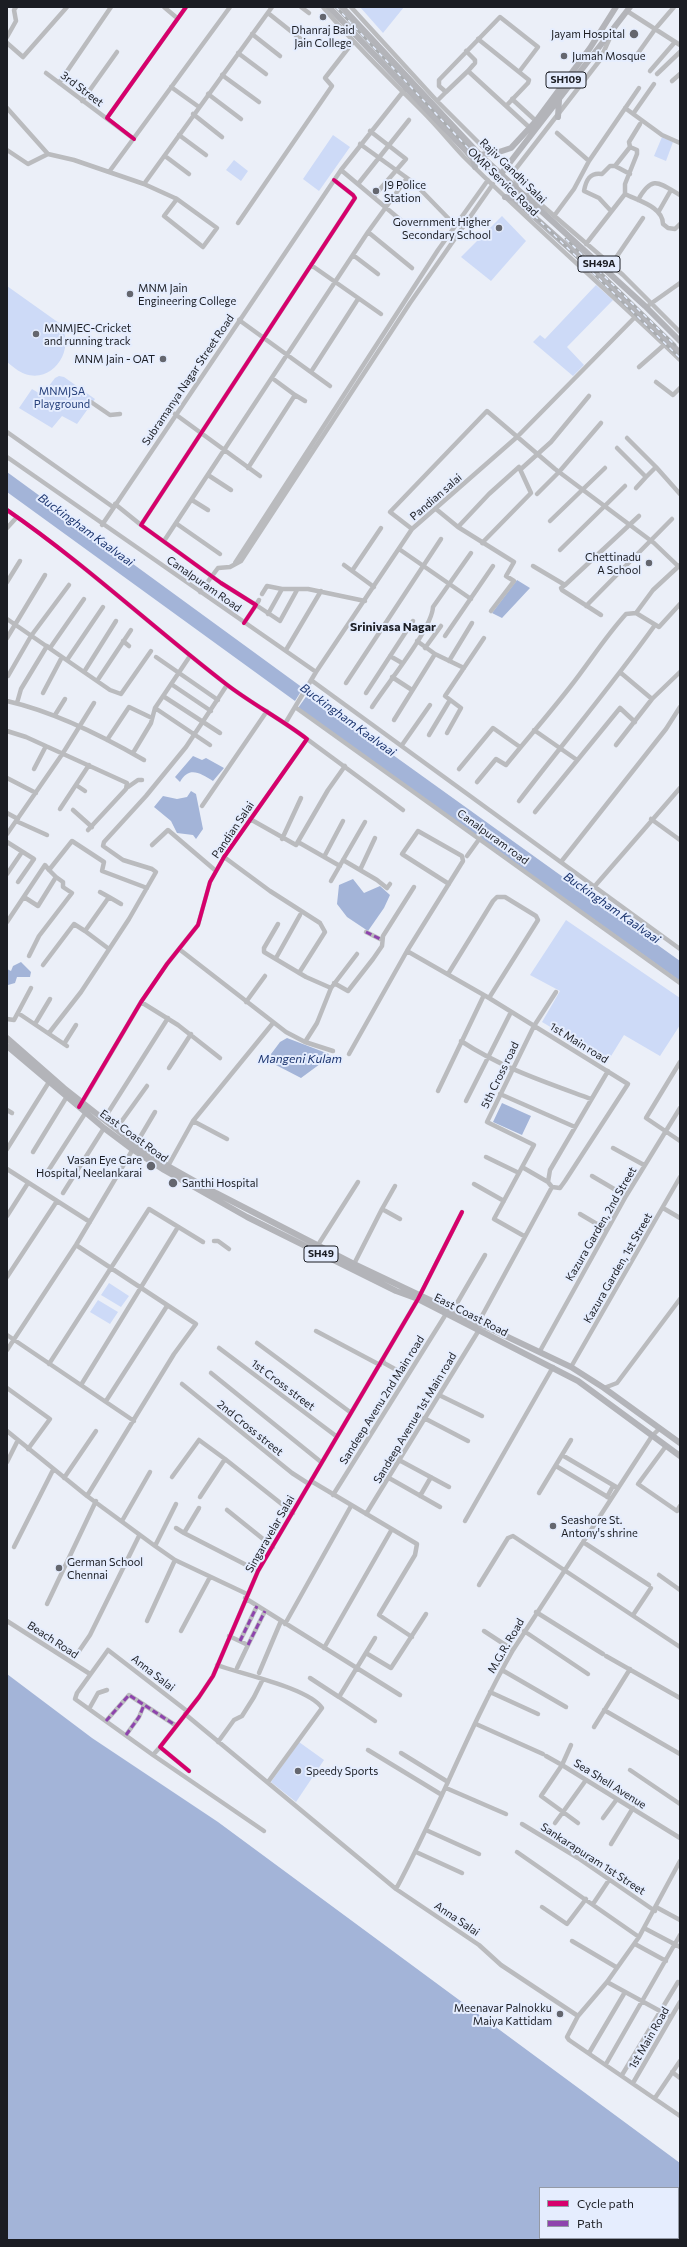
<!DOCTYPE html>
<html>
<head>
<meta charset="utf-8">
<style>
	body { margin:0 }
	#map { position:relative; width:687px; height:2247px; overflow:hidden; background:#ebeff8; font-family:Commissioner,sans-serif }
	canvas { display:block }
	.frame { position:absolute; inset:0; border:8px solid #1b1d23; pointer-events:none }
	.legend { position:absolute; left:539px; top:2187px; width:140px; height:52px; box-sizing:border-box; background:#e5edfe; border:1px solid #949aa6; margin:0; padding:5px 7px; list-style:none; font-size:12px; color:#1b1d23 }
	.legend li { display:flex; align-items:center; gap:8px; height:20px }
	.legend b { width:20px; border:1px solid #949aa6 }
</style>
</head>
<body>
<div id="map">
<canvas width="687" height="2247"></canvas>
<div class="frame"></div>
<ul class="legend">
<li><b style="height:5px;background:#d6006c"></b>Cycle path</li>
<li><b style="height:5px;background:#8e44ad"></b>Path</li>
</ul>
</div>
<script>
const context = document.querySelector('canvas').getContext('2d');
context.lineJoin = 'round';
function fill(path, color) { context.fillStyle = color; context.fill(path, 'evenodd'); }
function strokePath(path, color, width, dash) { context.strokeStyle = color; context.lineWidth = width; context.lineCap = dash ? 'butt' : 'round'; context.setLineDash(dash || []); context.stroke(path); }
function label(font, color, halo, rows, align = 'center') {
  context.font = font + ' Commissioner,sans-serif'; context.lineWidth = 4; context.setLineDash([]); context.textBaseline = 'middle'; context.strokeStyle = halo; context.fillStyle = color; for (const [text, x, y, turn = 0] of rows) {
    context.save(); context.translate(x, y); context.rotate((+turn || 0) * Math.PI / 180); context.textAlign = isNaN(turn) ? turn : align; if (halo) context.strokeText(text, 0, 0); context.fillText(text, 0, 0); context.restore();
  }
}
const green = new Path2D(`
	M360,7H404L383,33Z
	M333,135L350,147L319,191L303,179Z
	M662,137L673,142L666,161L654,156Z
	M234,160L248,171L241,181L226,170Z
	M502,216L526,241L491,281L461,257Z
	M596,285L613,300L567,347L584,365L573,376L533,342L540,335L545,339Z
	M7,286L59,323C77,346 55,384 25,374C19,372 12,366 7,362Z
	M59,376L64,377L95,399L77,424L62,416L52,428L19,408L32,389L42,395L55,378Z
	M566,920L680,998V1025L660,1056L624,1035L608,1061L542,1022L560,991L530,975Z
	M109,1283L129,1296L121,1307L101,1295Z
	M98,1300L118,1312L110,1324L90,1312Z
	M299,1742L324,1760L296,1802L271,1782Z`);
const water = new Path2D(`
	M7,472L303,688L295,701L7,492Z
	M517,580L530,588L502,618L492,613Z
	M308,694L680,961V981L298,708Z
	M193,756L202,760L206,758L224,768L213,781C200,773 189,766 180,782L175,777Z
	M191,791L196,794L203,829L196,839L193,835L177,833L171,821L154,807L163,796L177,799L187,797Z
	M353,879L364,893L380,886L390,895L384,908L368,931L347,917L337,904L339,885Z
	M21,962L31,972L30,977H17L15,983L8,985L7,989V969L11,971L13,966Z
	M287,1038L329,1054L320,1064L301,1078L274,1064L271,1054L280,1042Z
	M502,1103L531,1116L522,1135L493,1122Z
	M7,1674L92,1738L218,1822L680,2163V2240H7ZM540,2188H678V2238H540Z`);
const minor = new Path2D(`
	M164,7L177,18
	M301,7L309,13
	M323,7C354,44 389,78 423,112C437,126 450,142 464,157C534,227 609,291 680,360
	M351,7L437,101L489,153
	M627,11L680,45
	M268,13L302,40
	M252,34L280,56
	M7,37L16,21L14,10L16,7
	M478,39L519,72
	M7,43L23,57L67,7
	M466,51L475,60V63L468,71
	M238,53L266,74
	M636,56L656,28L674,7
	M650,71L675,42
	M46,73L134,139
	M657,74L680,52
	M222,75L259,102
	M672,81L680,74
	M59,83L111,7
	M171,87L199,107
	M446,92L468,71L530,128
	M208,94L241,119
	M512,99L536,121
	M82,101L117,52
	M437,101L446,92L439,86V80L500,17L538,47L519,72L529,80L528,83L507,105
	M7,108L48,154
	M625,108L662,135L680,143
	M193,114L222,137
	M633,114L654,84
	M107,118L186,7
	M370,131L406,159L374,196
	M557,133L589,161
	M179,135L206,155
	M360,144L414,183L450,220
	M630,147L629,142L640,124
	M7,150L28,164L48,154L74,160L144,184L272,7
	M165,156L189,174
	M615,166L630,174
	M341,170L403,222
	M109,172L230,7
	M144,184L177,199L217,228L203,247L164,216L177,199
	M358,184L409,120
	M517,189L514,171L600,60L612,33
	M523,195H530L623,275L680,332
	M638,200C652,175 658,182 680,195
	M611,211L599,198L584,191C586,180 590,172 602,174L610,166H615L630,147L637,150V154L625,184V194
	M659,211L671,190
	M554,216L574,189L589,161L639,88
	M238,223L332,86L325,78L353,42
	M368,232L412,268
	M586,244L625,194C639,201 663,207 663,224L668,228L675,229L680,224
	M353,255L378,274
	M311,265L381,314
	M611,265L643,218
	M649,305L680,283
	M239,320L330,386
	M639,367L664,345
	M311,372L358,299
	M656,382L673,395L680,388
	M295,395L305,401
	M91,402L110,415L120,414
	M175,414L260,476
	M7,432L113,507
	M627,438L656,467
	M617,448L646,477L656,467L680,494
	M7,457L316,672
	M248,468L295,395L272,378
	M521,469L551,442L589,396
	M208,475L231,490
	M636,488L646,477
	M537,494L559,472L601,423
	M192,500L208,510
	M115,504L141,525
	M436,509L458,527L514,562L506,576L514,581L491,611
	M7,510C84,563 152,627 226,684C252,704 281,719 307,739L224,857L210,882L198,925L167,964L141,1002L81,1104
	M550,521L605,468
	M177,524L220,554
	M102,525L341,170L406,88
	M458,527L489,494L519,467L531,493L482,543
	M7,528L17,517
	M412,529L390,512L487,411L555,469L654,543L678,566
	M164,541L368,232L407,178
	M399,549L471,599
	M560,550L625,486
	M235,563L438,250L488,180
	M344,565L374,587
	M533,566L565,585L639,516
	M352,571L381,528
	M7,582L20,561
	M565,585L561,588L562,590L601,615
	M200,592L218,568L230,567L241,561L410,303L493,184
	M262,594L267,586L282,589H308L365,601
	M259,600L256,605L280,621L297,590
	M586,606L672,519
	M636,613L653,590L680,565
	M268,614L282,589
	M7,619L110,690L121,694L151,651
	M244,623L256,605L221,583L141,525L355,198L353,195L334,180
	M445,636L493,566
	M7,638L45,575
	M123,641L129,646
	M50,648L84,599
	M425,648L441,626
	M286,650L321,591
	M435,654L464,668
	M390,656L402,663
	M156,657L218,700
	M67,660L103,607
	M449,661L472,623
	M84,672L116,621
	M621,673L652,699
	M8,676L31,636L69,585
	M392,677L412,690
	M311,680L680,949
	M97,681L131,630
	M346,683L441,539
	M171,684L211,711
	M43,693L62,657
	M366,693L413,621
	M163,696L220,733
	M7,701C55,712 101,735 144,760
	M17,703L21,689L47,646
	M295,707L680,983
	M372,707C386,685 432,629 433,607L471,553
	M155,708L210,745
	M55,715L65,699
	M394,720L435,654L417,641
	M286,722L316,672L412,529L517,437L639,313
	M534,730L577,760
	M7,731L26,737L127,783L126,789L88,830
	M447,733L461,708L445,696L484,638
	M429,735L450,700
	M307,739L403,810
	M107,740L129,707L152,718
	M402,745L430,705
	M616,745L652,699L680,672
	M133,753L151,723L155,708L190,656
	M34,769L46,746
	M459,769L493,728L520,747
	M7,778L36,793
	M477,782L496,759L506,765C527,739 549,714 570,687C589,663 605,637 626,614L636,613L659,627L680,604
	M76,785L85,791
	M128,787L138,780H142
	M519,801C564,742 612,685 655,625
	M202,806L267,711
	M60,809L89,765
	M73,810L92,827
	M535,812L620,708L635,722
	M7,813L18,819
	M250,819L296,845L328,790L345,766
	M651,819L680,840
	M16,821L47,835
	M7,834L63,753L94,703
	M282,839L301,798
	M7,842L34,859L18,882
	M298,842L340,866
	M152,845L168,830L216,871
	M467,856L480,838
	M224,857L270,891L320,923L325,932L299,973
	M324,857L343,821
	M343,860L377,880L387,888L390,884
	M561,862L666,729L680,707
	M360,870L375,838
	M7,874L22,852
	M331,881L365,822
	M594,887L680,788
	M100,892L109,897
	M24,897L38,906L56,877L49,870
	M7,922L45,865L49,870L72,841L104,862L102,871L147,888
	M278,924L264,948V952L306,977L331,988
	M366,932L382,940
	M109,949L85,931L109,897L121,904
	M179,949L286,1032L305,1042L333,1051
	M407,951L489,998L628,1084L565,1181L560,1188L552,1187
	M29,956L39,936L72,893L63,887V882L56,877
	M276,958L300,915
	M43,965L74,924L85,931
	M448,974L493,901L497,897H505L536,916L538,920L489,998
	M334,983L348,991L373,959L382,946L383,936L414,887
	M141,1002L178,1025L220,1058
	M246,1002L265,976
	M18,1013L67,1046
	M7,1019L14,1020L31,988
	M35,1024L50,999
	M49,1033L81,992L129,919L156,872L152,869L123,860L103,846L104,842L146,796L186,747L227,685
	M461,1041C502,1068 545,1082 591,1099
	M305,1042L317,1023L331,988L357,954
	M64,1044L76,1025
	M349,1054L407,951L463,861L462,856L418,831L402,854L449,884
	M680,1062L646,1118L680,1141
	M169,1068L191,1034
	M438,1091L484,995
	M500,1094L575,1127
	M466,1101L511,1012
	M7,1110L12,1113
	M104,1119L168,1018
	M193,1121L227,1139
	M116,1129L147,1086
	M613,1148L644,1165
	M7,1149L49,1082
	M33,1152L66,1098
	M486,1157L519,1173
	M168,1166L193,1121L273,1023
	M522,1167L548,1182
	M7,1169L90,1222
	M48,1171L86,1112
	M592,1176L626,1196
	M474,1184L504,1201
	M63,1193L104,1128
	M663,1208L680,1218
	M382,1209L395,1186
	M580,1214L607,1230
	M7,1216L28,1183
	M524,1236L494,1219L534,1145L487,1122L534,1026L556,992
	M214,1241H218L229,1249
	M76,1245L196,1324L174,1354L87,1496
	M318,1245L358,1182
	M354,1264L382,1209L400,1219
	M7,1277L57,1201
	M453,1310L485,1255
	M477,1325L552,1187L548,1182L550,1170L608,1071
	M316,1331L380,1365
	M7,1335L134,1421
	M257,1343L350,1412
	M219,1348L336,1436
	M7,1350L76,1245L155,1112
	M540,1351L626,1196L680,1108
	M383,1360L384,1363L402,1373
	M49,1364L149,1209L203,1242
	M571,1367L680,1177
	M211,1373L321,1462
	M182,1384L292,1473L309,1484
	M81,1385L178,1227
	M7,1388L50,1419L28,1449
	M604,1388L617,1383L680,1299
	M439,1395L482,1416
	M106,1401L167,1306
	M424,1418L468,1441
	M7,1431L87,1496L155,1546L175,1560L247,1594
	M666,1446L638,1484L677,1511L680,1506
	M562,1455L618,1488
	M399,1460L449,1487
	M7,1462L18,1440
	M556,1466L611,1499
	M172,1477L199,1440L225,1459
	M64,1478L96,1431
	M389,1478L440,1507
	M311,1481L417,1544L415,1555L379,1615L412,1637
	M539,1493L571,1440
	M333,1495L446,1314
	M420,1496L431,1477
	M200,1497L225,1459L293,1513
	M607,1497L613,1486
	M199,1508L184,1533L258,1571
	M227,1510L273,1547
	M366,1514L479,1330
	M122,1521L150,1472
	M465,1521L553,1367
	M176,1528L184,1533
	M583,1542L649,1585
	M155,1546L176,1504
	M14,1547L53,1470
	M659,1575L680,1590
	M479,1585L508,1538L513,1536L680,1647
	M245,1598L400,1695
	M47,1604L96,1501
	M536,1612L603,1654
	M633,1615L651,1588
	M7,1621L90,1674
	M147,1621L175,1560
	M285,1624L351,1506
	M181,1631L210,1577
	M484,1631L513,1650
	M524,1631L588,1674
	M229,1636L248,1645L237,1668
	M240,1641L257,1606
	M248,1645L265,1611
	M324,1648L392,1529
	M366,1653L391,1668L426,1614
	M77,1654L90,1635L139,1536
	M606,1656L680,1698
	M217,1665C241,1674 309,1688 322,1708L268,1782
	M502,1670L566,1707
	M259,1673L281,1621
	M310,1678L339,1697L375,1638
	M490,1692L538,1714
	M339,1697L375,1721
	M89,1709L98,1693L107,1690
	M604,1710L680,1754
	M185,1714L396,1889L479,1945L501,1965L578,2016
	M106,1721L129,1695L175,1725
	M476,1724L543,1754
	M594,1727L630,1669
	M126,1735L139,1717L144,1705
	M218,1742L234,1720L242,1716L254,1697L263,1679
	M160,1747L153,1755L75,1699L77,1693L108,1650L187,1711
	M368,1750L442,1795
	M401,1753L448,1782
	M153,1755L264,1831
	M546,1756L562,1765L571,1745
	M630,1770L680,1804
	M189,1771L160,1747L199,1697L213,1676L258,1571L418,1299L462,1212
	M586,1780L563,1812L541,1796L562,1765L680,1838
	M446,1788L506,1814
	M603,1818L617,1799
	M555,1823L563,1812L578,1823
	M522,1824L578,1858L655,1911
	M426,1830L479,1854
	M611,1844L633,1808
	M416,1852L462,1873
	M517,1852L639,1937
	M680,1861L639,1937L607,1982L578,2016L567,2037L569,2040L680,2116
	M396,1889C438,1811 469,1727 513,1650L652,1436L660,1428
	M593,1904L609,1880
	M542,1907L567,1924L586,1899
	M656,1907L680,1920
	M644,1928L680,1947
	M572,1941L616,1967
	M635,1944L666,1961
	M607,1982L671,2017
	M589,2053L625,1992
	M606,2064L680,1935
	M672,2072L680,2078
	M622,2075L678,1982
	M633,2083L680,2002
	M655,2098L680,2061`);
const major = new Path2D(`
	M329,7L467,152L473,159L475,167
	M342,7L480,155L645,306L680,341
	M558,117L559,100
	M480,155L499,152L511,148L536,121L590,48L616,7
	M501,174L630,7
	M505,197L513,198L607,282L680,353
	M7,1038L64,1088L135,1144L168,1166L216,1193L354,1264L571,1367L604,1388L680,1443
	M7,1046L104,1128L132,1149L164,1170L247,1217L396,1291L418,1299L578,1381L680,1456`);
const rail = new Path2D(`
	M336,7L497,179L680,358
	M566,239L675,345`);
const quiet = new Path2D(`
	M366,932L382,940
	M240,1641L257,1606
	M248,1645L265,1611
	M106,1721L129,1695L175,1725
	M126,1735L139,1717L144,1705`);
const cycleway = new Path2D(`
	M134,139L107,118L186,7
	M7,510C84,563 152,627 226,684C252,704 281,719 307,739L224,857L210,882L198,925L167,964L141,1002L79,1107
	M244,623L256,605L221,583L141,525L355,198L353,195L334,180
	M189,1771L160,1747L199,1697L213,1676L258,1571L418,1299L462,1212`);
const markers = [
	[323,17,4,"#64666e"],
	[634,34,5,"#64666e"],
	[564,56,4,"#64666e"],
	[376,191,4,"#64666e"],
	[499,228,4,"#64666e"],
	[130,294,4,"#64666e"],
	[36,334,4,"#64666e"],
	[163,359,4,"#64666e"],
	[649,563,4,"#64666e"],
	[151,1166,5,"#64666e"],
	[173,1183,5,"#64666e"],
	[553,1526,4,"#64666e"],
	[59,1568,4,"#64666e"],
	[298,1771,4,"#64666e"],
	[560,2014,4,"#64666e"]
];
const shields = [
	[566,80,40],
	[599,264,42],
	[321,1254,34]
];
const shieldNames = [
	["SH109",566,80],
	["SH49A",599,264],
	["SH49",321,1254]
];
const poiNames = [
	["Dhanraj Baid",323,30,"center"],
	["Jain College",323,43,"center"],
	["Jayam Hospital",625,34,"right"],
	["Jumah Mosque",572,56],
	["J9 Police",384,185],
	["Station",384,198],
	["Government Higher",491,222,"right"],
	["Secondary School",491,235,"right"],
	["MNM Jain",138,288],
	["Engineering College",138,301],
	["MNMJEC-Cricket",44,328],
	["and running track",44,341],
	["MNM Jain - OAT",155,359,"right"],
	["Chettinadu",641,557,"right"],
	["A School",641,570,"right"],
	["Vasan Eye Care",142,1160,"right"],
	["Hospital, Neelankarai",142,1173,"right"],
	["Santhi Hospital",182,1183],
	["Seashore St.",561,1520],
	["Antony's shrine",561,1533],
	["German School",67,1562],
	["Chennai",67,1575],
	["Speedy Sports",306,1771],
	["Meenavar Palnokku",552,2008,"right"],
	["Maiya Kattidam",552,2021,"right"]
];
const streetNames = [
	["3rd Street",82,89,37],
	["Rajiv Gandhi Salai",513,171,44],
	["OMR Service Road",503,182,44],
	["Subramanya Nagar Street Road",188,380,-56],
	["Pandian salai",436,497,-41],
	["Canalpuram Road",204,584,35],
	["Pandian Salai",233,830,-56],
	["Canalpuram road",493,837,36],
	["1st Main road",579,1043,32],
	["5th Cross road",500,1075,-64],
	["East Coast Road",134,1136,36],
	["Kazura Garden, 2nd Street",601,1224,-60],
	["Kazura Garden, 1st Street",618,1268,-60],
	["East Coast Road",471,1315,27],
	["1st Cross street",283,1385,37],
	["Sandeep Avenu 2nd Main road",382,1400,-58],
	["Sandeep Avenue 1st Main road",415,1418,-59],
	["2nd Cross street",250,1428,39],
	["Singaravelar Salai",270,1534,-60],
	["Beach Road",53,1640,33],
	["M.G.R. Road",506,1646,-60],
	["Anna Salai",153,1673,38],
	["Sea Shell Avenue",610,1784,32],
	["Sankarapuram 1st Street",593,1859,33],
	["Anna Salai",457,1919,34],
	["1st Main Road",649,2038,-60]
];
const parkNames = [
	["MNMJSA",62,391],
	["Playground",62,404]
];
const waterNames = [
	["Buckingham Kaalvaai",86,530,36],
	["Buckingham Kaalvaai",348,720,36],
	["Buckingham Kaalvaai",612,908,35],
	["Mangeni Kulam",300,1059]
];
const neighbourhoodNames = [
	["Srinivasa Nagar",393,627]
];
fill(green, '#cddaf7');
fill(water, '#a3b4d8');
strokePath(minor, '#babbbe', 4.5);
strokePath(major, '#b3b4b9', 6);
strokePath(rail, '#aaadb1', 3);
strokePath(rail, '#e5edfe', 1.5, [4.5]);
strokePath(quiet, '#8e44ad', 3, [6, 3]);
strokePath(cycleway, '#d6006c', 4);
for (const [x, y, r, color] of markers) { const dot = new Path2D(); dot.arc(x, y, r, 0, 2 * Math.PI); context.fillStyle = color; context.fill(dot); strokePath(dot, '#e5edfe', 1.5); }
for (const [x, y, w] of shields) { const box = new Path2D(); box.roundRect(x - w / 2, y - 8, w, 16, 3); context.fillStyle = '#e5edfe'; context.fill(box); strokePath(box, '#1b1d23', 1); }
label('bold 10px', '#1b1d23', null, shieldNames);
label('11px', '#1b1d23', '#e5edfe', poiNames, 'left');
label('11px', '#1b1d23', '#e5edfe', streetNames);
label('11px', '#26407b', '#e5edfe', parkNames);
label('italic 12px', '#1b346e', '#e5edfe', waterNames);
label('bold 12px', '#1b1d23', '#e5edfe', neighbourhoodNames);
</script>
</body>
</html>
